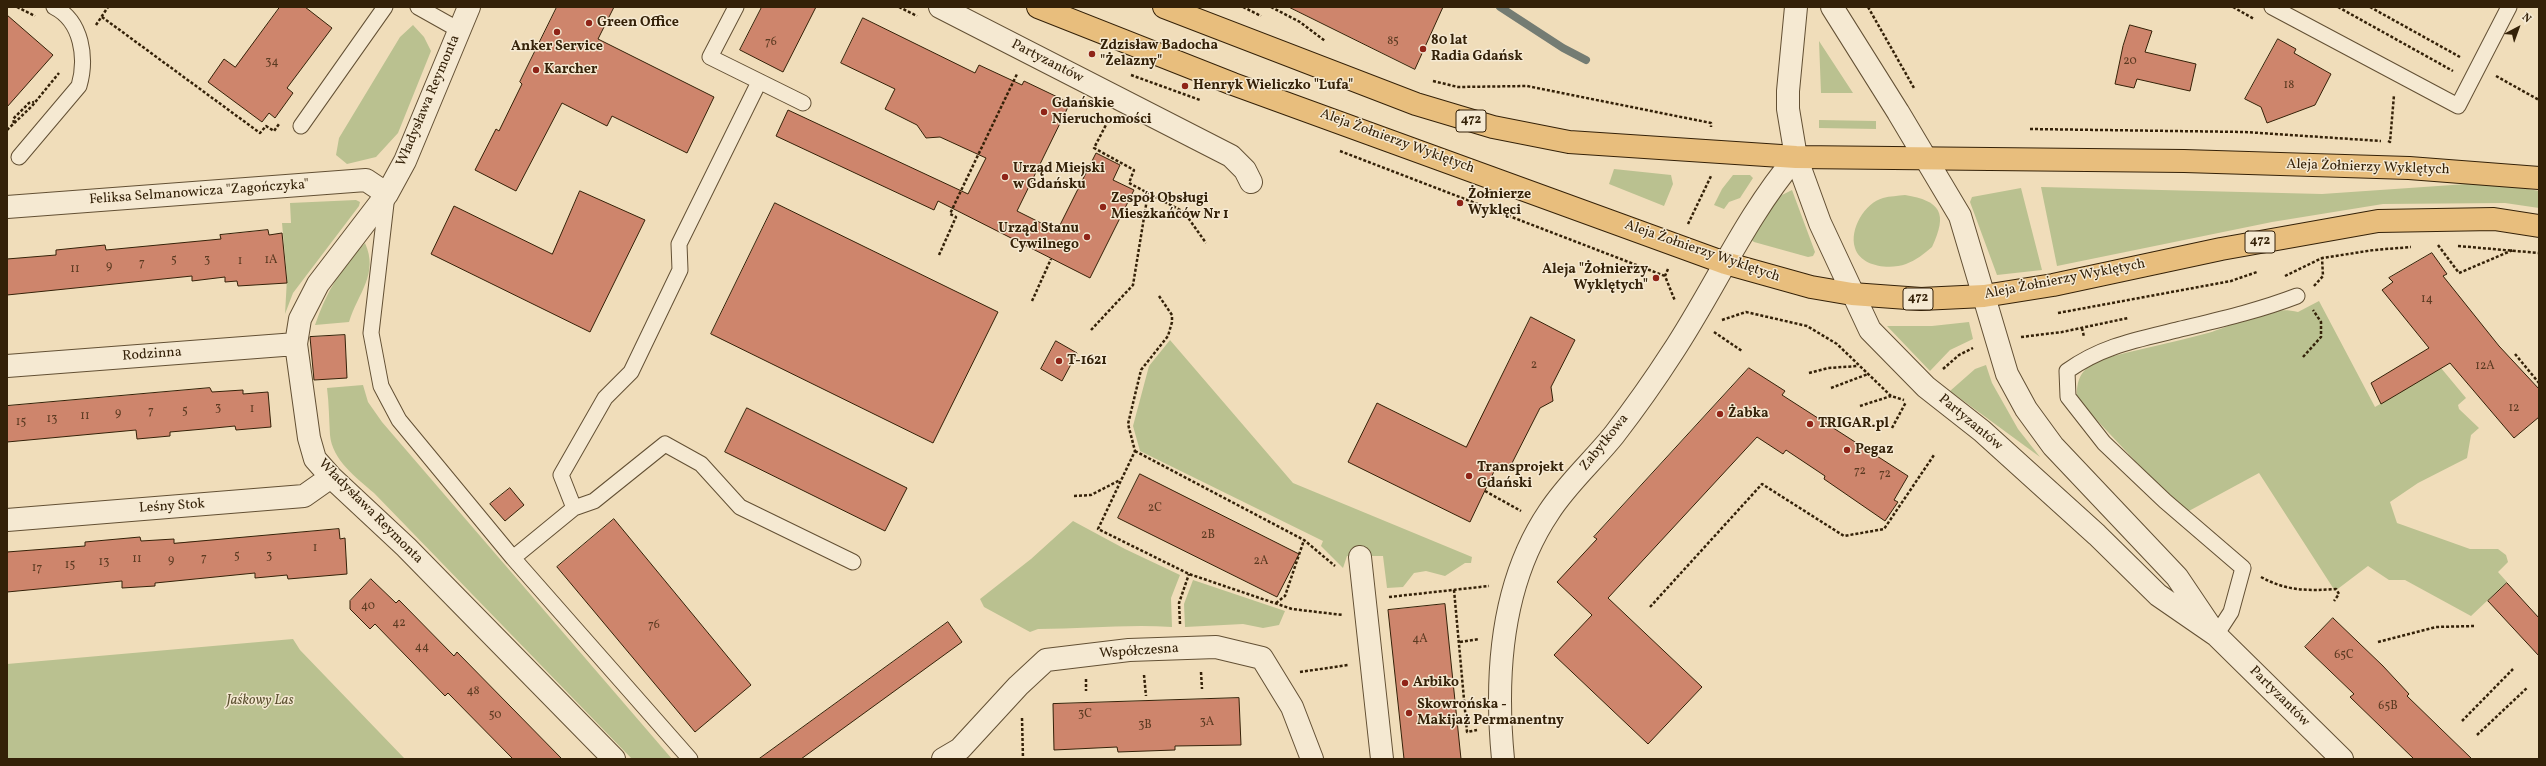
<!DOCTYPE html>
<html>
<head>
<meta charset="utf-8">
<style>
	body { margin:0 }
	#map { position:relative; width:2546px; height:766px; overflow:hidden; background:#f0ddba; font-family:Vollkorn,serif }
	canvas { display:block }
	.frame { position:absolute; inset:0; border:8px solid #342108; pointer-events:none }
	.north { position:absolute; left:2498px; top:8px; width:40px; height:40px; -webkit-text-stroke:3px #f5e9d2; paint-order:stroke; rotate:41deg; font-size:11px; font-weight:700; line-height:16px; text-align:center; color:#342108 }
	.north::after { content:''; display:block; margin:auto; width:14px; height:18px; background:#342108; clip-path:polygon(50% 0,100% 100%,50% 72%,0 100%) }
</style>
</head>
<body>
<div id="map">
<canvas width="2546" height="766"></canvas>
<div class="frame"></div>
<div class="north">N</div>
</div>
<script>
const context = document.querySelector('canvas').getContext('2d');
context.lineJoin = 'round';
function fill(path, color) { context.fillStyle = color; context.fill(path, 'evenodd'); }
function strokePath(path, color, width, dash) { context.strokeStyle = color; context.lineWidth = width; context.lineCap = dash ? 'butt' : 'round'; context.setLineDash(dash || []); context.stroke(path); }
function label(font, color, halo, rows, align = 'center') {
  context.font = font + ' Vollkorn,serif'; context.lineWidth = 3; context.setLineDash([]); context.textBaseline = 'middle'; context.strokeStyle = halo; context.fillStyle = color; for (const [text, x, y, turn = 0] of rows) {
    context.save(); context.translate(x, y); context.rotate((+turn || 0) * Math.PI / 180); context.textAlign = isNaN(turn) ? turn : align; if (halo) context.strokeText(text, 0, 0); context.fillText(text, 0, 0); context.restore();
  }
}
const green = new Path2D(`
	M413,25L424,37L431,51L398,133L376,157L347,164L336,155L339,138L400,37Z
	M1819,41L1853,93H1821Z
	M1819,120L1876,121V129L1819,128Z
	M1614,169L1671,175L1673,184L1664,206L1609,184Z
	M1733,175H1750L1753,178L1740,198L1729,202L1724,209L1714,205L1722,189Z
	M2467,184L2512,186L2539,191V208L2505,203L2383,204L2272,222L2057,266L2041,187L2322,194Z
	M2021,188L2042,270L1997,275L1970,202L1972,197Z
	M1792,190L1815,252L1813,256L1808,257L1754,242L1749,238L1778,197Z
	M1905,195C1941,201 1948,213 1932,247C1924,254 1916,260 1906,264C1890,270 1861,267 1855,248C1849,229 1865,203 1883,198C1890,196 1898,196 1905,195Z
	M356,200L360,202L359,206L293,293L285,314L287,279L282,223H291L290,203Z
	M365,243C379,274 358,293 349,322L315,325C326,293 341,267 365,243Z
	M2319,301L2375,407L2441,368L2466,398L2458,405L2459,409L2479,428L2471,435L2467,458L2418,483L2390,502L2397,523L2470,549H2498L2506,555L2508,562L2498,572L2507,582L2471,616L2405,580H2389L2368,566L2335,591L2259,473L2187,512L2170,498L2077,399C2076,379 2081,370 2098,360C2134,350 2172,343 2208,333C2236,325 2268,304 2298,312Z
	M1969,322L1973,339L1950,350L1930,371L1887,326H1932Z
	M1170,340L1293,483L1472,557L1471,563H1465L1445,576L1426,571L1414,573L1403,587L1387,588L1383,556H1347L1343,568L1321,546L1323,541L1140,451L1133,426L1149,366Z
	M1986,365L1992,383L2018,429L2040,457L1950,391L1975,369Z
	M363,385L368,402L382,422L672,759H632L374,493C357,478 332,460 330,435C329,419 329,404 327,388Z
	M1073,521L1125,549L1180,575L1171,598L1172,627C1127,624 1083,629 1038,629L1030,632L984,607L980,599L1031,559Z
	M1193,580L1285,611L1279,625L1263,628L1243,624L1185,627L1184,604Z
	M293,639L300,650L405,759H7V664Z`);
const stream = new Path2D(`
	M1500,7L1563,48L1586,60`);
const building = new Path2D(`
	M280,7H305L332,28L287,88L293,93L275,118L269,113L262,122L208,82L224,59L235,67Z
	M557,7H614L598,39L714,97L687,153L612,116L607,126L562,103L516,191L475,170L496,129L499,131L522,84L520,82Z
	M762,7H816L783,72L740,50Z
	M1289,7H1443L1415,69Z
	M7,15L53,55L7,107Z
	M863,18L975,73L979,65L1022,85L1024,81L1070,103L1017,211L1057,231L1096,153L1120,165L1113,180L1134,190L1090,278L938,201L934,210L776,136L788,110L968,194L986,158L940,137L926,138L917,125L885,109L895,89L841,63Z
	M2130,25L2152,31L2145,52L2196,64L2190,91L2137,79L2134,88L2115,84L2123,46Z
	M2278,39L2296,49L2294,53L2331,74L2315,105L2267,123L2261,107L2245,99Z
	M580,191L645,220L590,332L431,254L454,206L552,254Z
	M775,203L998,312L933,443L711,334Z
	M268,230L269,235L282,233L287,283L238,286L237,281L225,282V277L192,281V276L7,295V259L56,255V250L105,245L106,250L221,239L220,235Z
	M2432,253L2447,274L2443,276L2499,346L2539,389V417L2514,438L2450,363L2381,404L2371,383L2429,348L2382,290L2393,282L2389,278Z
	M1531,317L1575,340L1551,387L1553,401L1540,408L1509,469L1498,463L1470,522L1348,462L1377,403L1466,447Z
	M345,335L347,378L314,380L310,337Z
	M1056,341L1077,353L1062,381L1041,369Z
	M1749,368L1785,391L1782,395L1908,476L1894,500L1898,502L1885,521L1824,479L1825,476L1786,450L1783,454L1757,437L1608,598L1702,687L1648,744L1554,655L1592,615L1557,582L1597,539L1594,537Z
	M210,388L212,392L243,390V394L268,392L271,427L236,430L235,426L204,429L170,432V436L137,439L136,430L7,442V406Z
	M747,408L907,488L885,531L725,452Z
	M1140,474L1299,554L1277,597L1118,518Z
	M510,488L524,505L505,521L490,504Z
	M614,519L751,685L695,732L557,567Z
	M339,529L340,539L345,538L347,574L288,579L287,575L255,578V573L155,583V586L122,588V581L7,592V552L85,546V542L140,537L141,541L174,539V543Z
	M371,579L396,603L399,600L454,656L457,652L562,759H513L448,693L445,696L375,624L370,629L350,609V601Z
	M2507,583L2539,618V656L2488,601Z
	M1445,604L1461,759H1404L1388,610Z
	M2333,618L2383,666L2409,694L2407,696L2472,759H2414L2350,697L2354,694L2305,647Z
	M948,622L962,642L801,759H759Z
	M1239,698L1241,745L1175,746V750L1118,752L1117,747L1054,750L1053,704Z`);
const path = new Path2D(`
	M17,7L35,16
	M899,7L917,16
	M1243,7L1261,16
	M1271,7L1300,22L1325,41
	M1868,7L1914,88
	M2233,7L2254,19
	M2338,7L2453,71
	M2370,7L2460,57
	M102,17L260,133L266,126L274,131L279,124
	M96,25L108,7
	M1131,75L1200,100
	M2496,76L2539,100
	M1433,81L1458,87L1527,86L1711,123V127
	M1108,121L1094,148L1134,170L1129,183L1184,212L1206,243
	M14,123L13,119L29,103L34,102
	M2030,129L2245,132L2381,141
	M7,130L32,106L59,73
	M2388,141L2390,142L2394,95
	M1340,151L1665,276
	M1688,224L1711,176
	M2438,245L2459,273L2513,250
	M2458,246L2539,253
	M939,255L956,217L950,214L956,201L1017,74
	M1668,269L1665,276L1675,301
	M2285,276L2322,258L2374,250L2411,247
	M2314,286L2323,276L2322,258
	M1159,296L1172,315V322L1168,336L1141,370L1128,424L1135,451L1098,529L1189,574L1292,609L1343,615
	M1032,301L1051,259
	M2058,313L2231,281L2257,272
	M1722,320L1746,312L1807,326L1837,344L1891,396L1904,400
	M2082,328L2084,337
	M1091,330L1133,285L1148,193
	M1714,332L1742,351
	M2021,337L2062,332L2128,318
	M2515,354L2539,383
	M2303,357L2321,337V322L2313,310
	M1943,369L1959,355L1973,348
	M1809,373L1828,368L1858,366
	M1831,388L1868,374
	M1860,406L1891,396
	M1892,428L1906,402
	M1135,451L1304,540L1335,566
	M1485,491L1521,511
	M1074,496L1091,495L1120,480
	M2261,577C2286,591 2308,591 2336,589L2339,594L2334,601
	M1454,590L1467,732L1477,730
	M1389,597L1489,586
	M1276,603L1285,596L1304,540
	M1650,607L1762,484L1844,536L1884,529L1934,455
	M1180,624L1179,603L1189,574
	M1460,642L1479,639
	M2378,642L2436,627L2474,626
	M1201,672L1202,689
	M1300,672L1348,665
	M1144,675L1146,696
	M1086,679V691
	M1022,718L1023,759
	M2462,721L2513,669
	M2477,735L2528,687
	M1278,758V759`);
const service = new Path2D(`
	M418,7L459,30
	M736,7L710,57L803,103
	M2272,7L2458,106L2509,7
	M759,82L679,244L680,270L631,372L605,398L561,475L574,508L594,501L665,444L701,464L740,507L853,562
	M301,126L385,7
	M19,157L79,86C87,58 82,21 54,7
	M387,195L371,333L381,386L399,420L513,558L690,759
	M513,558L574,508
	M2216,635L2231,612L2243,568L2165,501L2104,443L2068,397L2067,371C2102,346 2136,340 2177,330C2218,320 2258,311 2297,296`);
const minor = new Path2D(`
	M469,7L405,161L387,194L318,284L300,319L296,344L309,438L315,459L331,477L406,547L614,759
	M940,7L1231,156L1245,170L1251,182
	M7,207L366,180L387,194
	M7,366L296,344
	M7,520L304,496L331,477
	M1360,557L1382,759
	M943,759L960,749L1018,686L1046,660L1129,650L1216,647L1262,658L1292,707L1312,759
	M1503,759C1495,676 1501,583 1549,512C1567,484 1593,461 1614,435C1634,409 1654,381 1672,353C1715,288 1745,217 1796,157`);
const tertiary = new Path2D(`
	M1796,7L1788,91V109L1796,157L1820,223L1870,330L1926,387L1982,431L2097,535L2158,595L2216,635L2342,759
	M1832,7L1898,112L1960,216L2007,374L2026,409L2053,446L2177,577L2210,626`);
const primary = new Path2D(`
	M1038,7L1233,84L1725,263L1811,287L1852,294L1921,299L1984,296L2053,285L2221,249L2378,221L2494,219L2539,226
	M1164,7L1416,104L1493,127L1569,142L1796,157L2184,161L2409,168L2539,178`);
const markers = [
	[589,23,4,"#8f2418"],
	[557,32,4,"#8f2418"],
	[1423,49,4,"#8f2418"],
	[1092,54,4,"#8f2418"],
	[536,70,4,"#8f2418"],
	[1185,86,4,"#8f2418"],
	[1044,112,4,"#8f2418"],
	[1005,177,4,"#8f2418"],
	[1460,203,4,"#8f2418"],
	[1103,207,4,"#8f2418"],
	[1087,237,4,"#8f2418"],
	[1656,278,4,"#8f2418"],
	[1059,361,4,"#8f2418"],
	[1720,414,4,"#8f2418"],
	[1810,424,4,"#8f2418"],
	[1847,450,4,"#8f2418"],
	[1469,476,4,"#8f2418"],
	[1405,683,4,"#8f2418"],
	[1409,713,4,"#8f2418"]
];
const numberNames = [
	["85",1393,42],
	["76",771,43],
	["20",2130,62],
	["34",272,63],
	["18",2289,86],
	["5",174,261],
	["3",207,261],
	["1A",271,261],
	["1",240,262],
	["7",142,264],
	["9",109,267],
	["11",75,270],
	["14",2427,300],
	["2",1534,366],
	["12A",2485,367],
	["3",218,409],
	["12",2514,409],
	["1",252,410],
	["7",151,412],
	["5",185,412],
	["9",118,414],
	["11",85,417],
	["13",52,420],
	["15",21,423],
	["72",1860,472],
	["72",1885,475],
	["2C",1155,509],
	["2B",1208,536],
	["1",315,549],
	["5",237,557],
	["3",269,557],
	["7",204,559],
	["11",137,560],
	["9",171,561],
	["2A",1261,562],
	["13",104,563],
	["15",70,566],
	["17",37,569],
	["40",368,607],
	["42",399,624],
	["76",654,626],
	["4A",1420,640],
	["44",422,648],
	["65C",2344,656],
	["48",473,692],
	["65B",2388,707],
	["3C",1085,715],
	["50",495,716],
	["3A",1207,723],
	["3B",1145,726]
];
const shields = [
	[1471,121,30],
	[2260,242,30],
	[1918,299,30]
];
const shieldNames = [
	["472",1471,121],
	["472",2260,242],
	["472",1918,299]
];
const poiNames = [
	["Green Office",597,23],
	["80 lat",1431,41],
	["Radia Gdańsk",1431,57],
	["Zdzisław Badocha",1100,46],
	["\"Żelazny\"",1100,62],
	["Anker Service",557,47,"center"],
	["Karcher",544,70],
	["Henryk Wieliczko \"Lufa\"",1193,86],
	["Gdańskie",1052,104],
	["Nieruchomości",1052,120],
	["Urząd Miejski",1013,169],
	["w Gdańsku",1013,185],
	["Żołnierze",1468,195],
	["Wyklęci",1468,211],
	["Zespół Obsługi",1111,199],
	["Mieszkańców Nr 1",1111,215],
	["Urząd Stanu",1079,229,"right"],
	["Cywilnego",1079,245,"right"],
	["Aleja \"Żołnierzy",1648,270,"right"],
	["Wyklętych\"",1648,286,"right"],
	["T-1621",1067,361],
	["Żabka",1728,414],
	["TRIGAR.pl",1818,424],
	["Pegaz",1855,450],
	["Transprojekt",1477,468],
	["Gdański",1477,484],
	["Arbiko",1413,683],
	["Skowrońska -",1417,705],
	["Makijaż Permanentny",1417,721]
];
const streetNames = [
	["Partyzantów",1047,62,27],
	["Władysława Reymonta",429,101,-67],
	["Aleja Żołnierzy Wyklętych",1397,142,20],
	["Aleja Żołnierzy Wyklętych",2368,168,2],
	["Feliksa Selmanowicza \"Zagończyka\"",199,193,-4],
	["Aleja Żołnierzy Wyklętych",1702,252,19],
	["Aleja Żołnierzy Wyklętych",2065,280,-11],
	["Rodzinna",152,355,-4],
	["Partyzantów",1970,423,40],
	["Zabytkowa",1605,443,-51],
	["Leśny Stok",172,507,-4],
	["Władysława Reymonta",370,512,45],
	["Współczesna",1139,652,-4],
	["Partyzantów",2279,697,45]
];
const parkNames = [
	["Jaśkowy Las",260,701]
];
fill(green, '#bac190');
strokePath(stream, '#747c73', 8);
fill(building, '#ce856c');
strokePath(building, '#342108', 1);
strokePath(service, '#635034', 17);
strokePath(minor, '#635034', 24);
strokePath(tertiary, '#635034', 24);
strokePath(primary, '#342108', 24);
strokePath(path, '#342108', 2.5, [3, 2]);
strokePath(service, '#f5e9d2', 15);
strokePath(minor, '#f5e9d2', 22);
strokePath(tertiary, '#f5e9d2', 22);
strokePath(primary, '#e8be7d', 22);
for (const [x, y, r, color] of markers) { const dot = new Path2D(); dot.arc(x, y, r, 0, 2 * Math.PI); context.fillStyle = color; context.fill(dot); strokePath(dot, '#f5e9d2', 1.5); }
label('12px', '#5a3a21', null, numberNames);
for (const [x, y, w] of shields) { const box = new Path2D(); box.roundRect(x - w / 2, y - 11, w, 22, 3); context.fillStyle = '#f5e9d2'; context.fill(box); strokePath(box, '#342108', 1); }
label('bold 13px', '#342108', null, shieldNames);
label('bold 14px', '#342108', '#f5e9d2', poiNames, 'left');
label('14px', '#342108', '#f5e9d2', streetNames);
label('italic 14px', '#5c5131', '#f5e9d2', parkNames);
</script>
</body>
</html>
